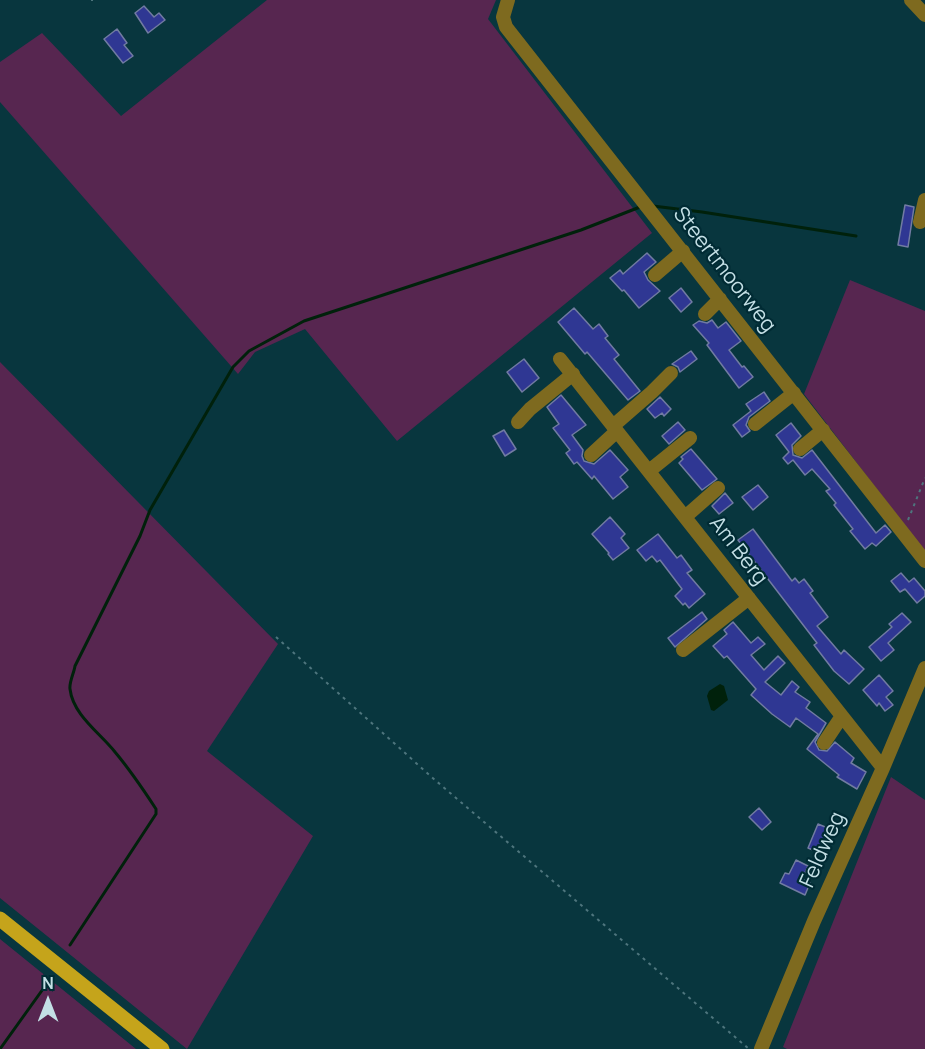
<!DOCTYPE html>
<html>
<head>
<meta charset="utf-8">
<style>
	body { margin:0 }
	#map { position:relative; width:925px; height:1049px; overflow:hidden; background:#08363e; font-family:Manrope,sans-serif }
	canvas { display:block }
	.north { position:absolute; left:18px; top:971px; width:60px; height:60px; -webkit-text-stroke:4px #002b34; paint-order:stroke; rotate:0deg; font-size:16px; font-weight:700; line-height:24px; text-align:center; color:#c3dfe5 }
	.north::after { content:''; display:block; margin:auto; width:21px; height:27px; background:#c3dfe5; clip-path:polygon(50% 0,100% 100%,50% 72%,0 100%) }
</style>
</head>
<body>
<div id="map">
<canvas width="925" height="1049"></canvas>
<div class="north">N</div>
</div>
<script>
const context = document.querySelector('canvas').getContext('2d');
context.lineJoin = 'round';
function fill(path, color) { context.fillStyle = color; context.fill(path, 'evenodd'); }
function strokePath(path, color, width, dash) { context.strokeStyle = color; context.lineWidth = width; context.lineCap = dash ? 'butt' : 'round'; context.setLineDash(dash || []); context.stroke(path); }
function label(font, color, halo, rows, align = 'center') {
  context.font = font + ' Manrope,sans-serif'; context.lineWidth = 4.5; context.setLineDash([]); context.textBaseline = 'middle'; context.strokeStyle = halo; context.fillStyle = color; for (const [text, x, y, turn = 0] of rows) {
    context.save(); context.translate(x, y); context.rotate((+turn || 0) * Math.PI / 180); context.textAlign = isNaN(turn) ? turn : align; if (halo) context.strokeText(text, 0, 0); context.fillText(text, 0, 0); context.restore();
  }
}
const green = new Path2D(`
	M267,0H496L488,19L652,233L397,441L305,329L255,352L238,374L0,102V62L42,33L121,116Z
	M850,280L925,311V552L804,394Z
	M0,362L278,644L207,751L313,836L187,1049L0,898Z
	M891,777L925,800V1049H787L783,1047Z
	M0,939L136,1049H0Z`);
const water = new Path2D(`
	M720,684L724,686L728,700L714,711L711,710L707,696L709,691Z`);
const stream = new Path2D(`
	M653,206L702,212L856,236
	M70,945L156,814V809C143,789 130,770 115,752C100,733 73,715 70,689C69,682 74,673 75,666L140,536L150,510L233,367L249,351L304,321L581,230L640,207
	M0,1049L48,982`);
const building = new Path2D(`
	M144,6L154,17L159,13L165,20L148,33L135,13Z
	M117,29L127,43L124,45L133,56L123,63L104,39Z
	M905,205L914,207L908,247L898,245Z
	M647,253L656,262L644,272L648,280L660,291L639,308L624,290L622,291L610,278L620,270L623,274Z
	M681,288L692,302L681,312L669,298Z
	M574,308L593,329L599,324L608,336L605,338L619,355L614,359L640,391L628,400L587,352L585,354L558,322Z
	M712,320L718,328L726,322L741,341L729,350L742,367L744,366L753,377L739,388L707,345L709,343L693,325L699,321L707,323Z
	M691,351L697,359L680,372L678,367L672,364Z
	M524,359L539,378L522,392L507,372Z
	M764,392L770,401L749,417L746,425L750,431L742,437L733,425L751,411L746,404Z
	M561,395L586,425L572,435L583,450L582,456L584,461L594,464L610,450L628,470L620,477L628,487L613,499L594,476L592,479L577,462L574,464L566,453L570,450L553,428L559,424L547,407Z
	M660,397L671,409L664,416L662,413L655,418L647,409Z
	M678,422L685,430L669,444L662,436Z
	M791,423L801,436L792,445L793,455L802,458L812,450L876,533L885,525L891,532L876,546L872,543L865,549L850,531L853,529L834,505L836,503L826,491L830,489L812,469L805,475L793,460L788,464L783,458L789,452L776,435Z
	M504,430L516,449L505,456L493,436Z
	M691,449L717,479L702,490L679,463L683,459L681,457Z
	M758,485L768,497L753,510L742,497Z
	M725,493L733,503L719,514L712,506Z
	M610,517L625,534L621,538L629,548L613,560L608,554L609,553L592,534Z
	M753,529L792,581L795,578L799,583L804,579L813,591L810,593L828,617L817,626L841,654L844,650L864,669L849,684L834,671L814,645L817,643L738,540Z
	M658,534L677,558L681,555L692,570L687,573L705,594L689,608L685,603L683,605L675,596L682,589L660,560L657,562L652,556L646,561L637,550Z
	M901,573L909,582L914,578L925,591V596L917,603L905,589L900,592L891,581Z
	M702,612L707,619L675,647L668,638Z
	M902,613L911,622L888,643L894,650L881,661L869,647L892,627L889,624Z
	M733,622L751,643L758,637L765,644L751,655L764,670L778,656L785,663L765,682L781,695L792,681L799,687L795,692L810,702L806,708L826,723L815,742L819,750L827,751L835,742L854,758L851,763L866,772L857,789L837,777L839,775L807,749L818,734L796,718L790,727L772,714L751,695L756,689L727,656L724,658L713,646L727,634L724,630Z
	M879,675L893,691L886,697L893,705L885,711L879,703L877,706L863,690Z
	M759,808L771,822L762,830L749,817Z
	M818,824L835,831L825,855L808,848Z
	M796,860L808,866L802,879L810,883L805,895L780,883L785,873L789,874Z`);
const path = new Path2D(`
	M92,0V1
	M908,520L925,478
	M276,637L435,780L749,1049`);
const minor = new Path2D(`
	M508,0L503,17L506,27L925,561
	M911,0L925,15
	M920,222L925,200
	M655,275L683,251
	M705,314L720,299
	M560,359L883,768
	M518,422L530,409L573,374
	M755,424L794,393
	M613,426L652,392L671,373
	M800,449L823,430
	M591,455L617,431
	M649,471L690,438
	M685,517L718,488
	M683,650L749,598
	M824,743L842,716
	M761,1049L814,921L883,768L925,668`);
const major = new Path2D(`
	M0,919L162,1049`);
const streetNames = [
	["Steertmoorweg",724,270,52],
	["Am Berg",738,551,52],
	["Feldweg",823,850,-66]
];
fill(green, '#572650');
fill(water, '#00210b');
strokePath(stream, '#00210b', 3);
fill(building, '#2f3793');
strokePath(building, '#717ba2', 1.5);
strokePath(path, '#4e757d', 2, [3, 4.5]);
strokePath(minor, '#7e6a1f', 14);
strokePath(major, '#c5a41b', 15);
label('21px', '#c3dfe5', '#002b34', streetNames);
</script>
</body>
</html>
